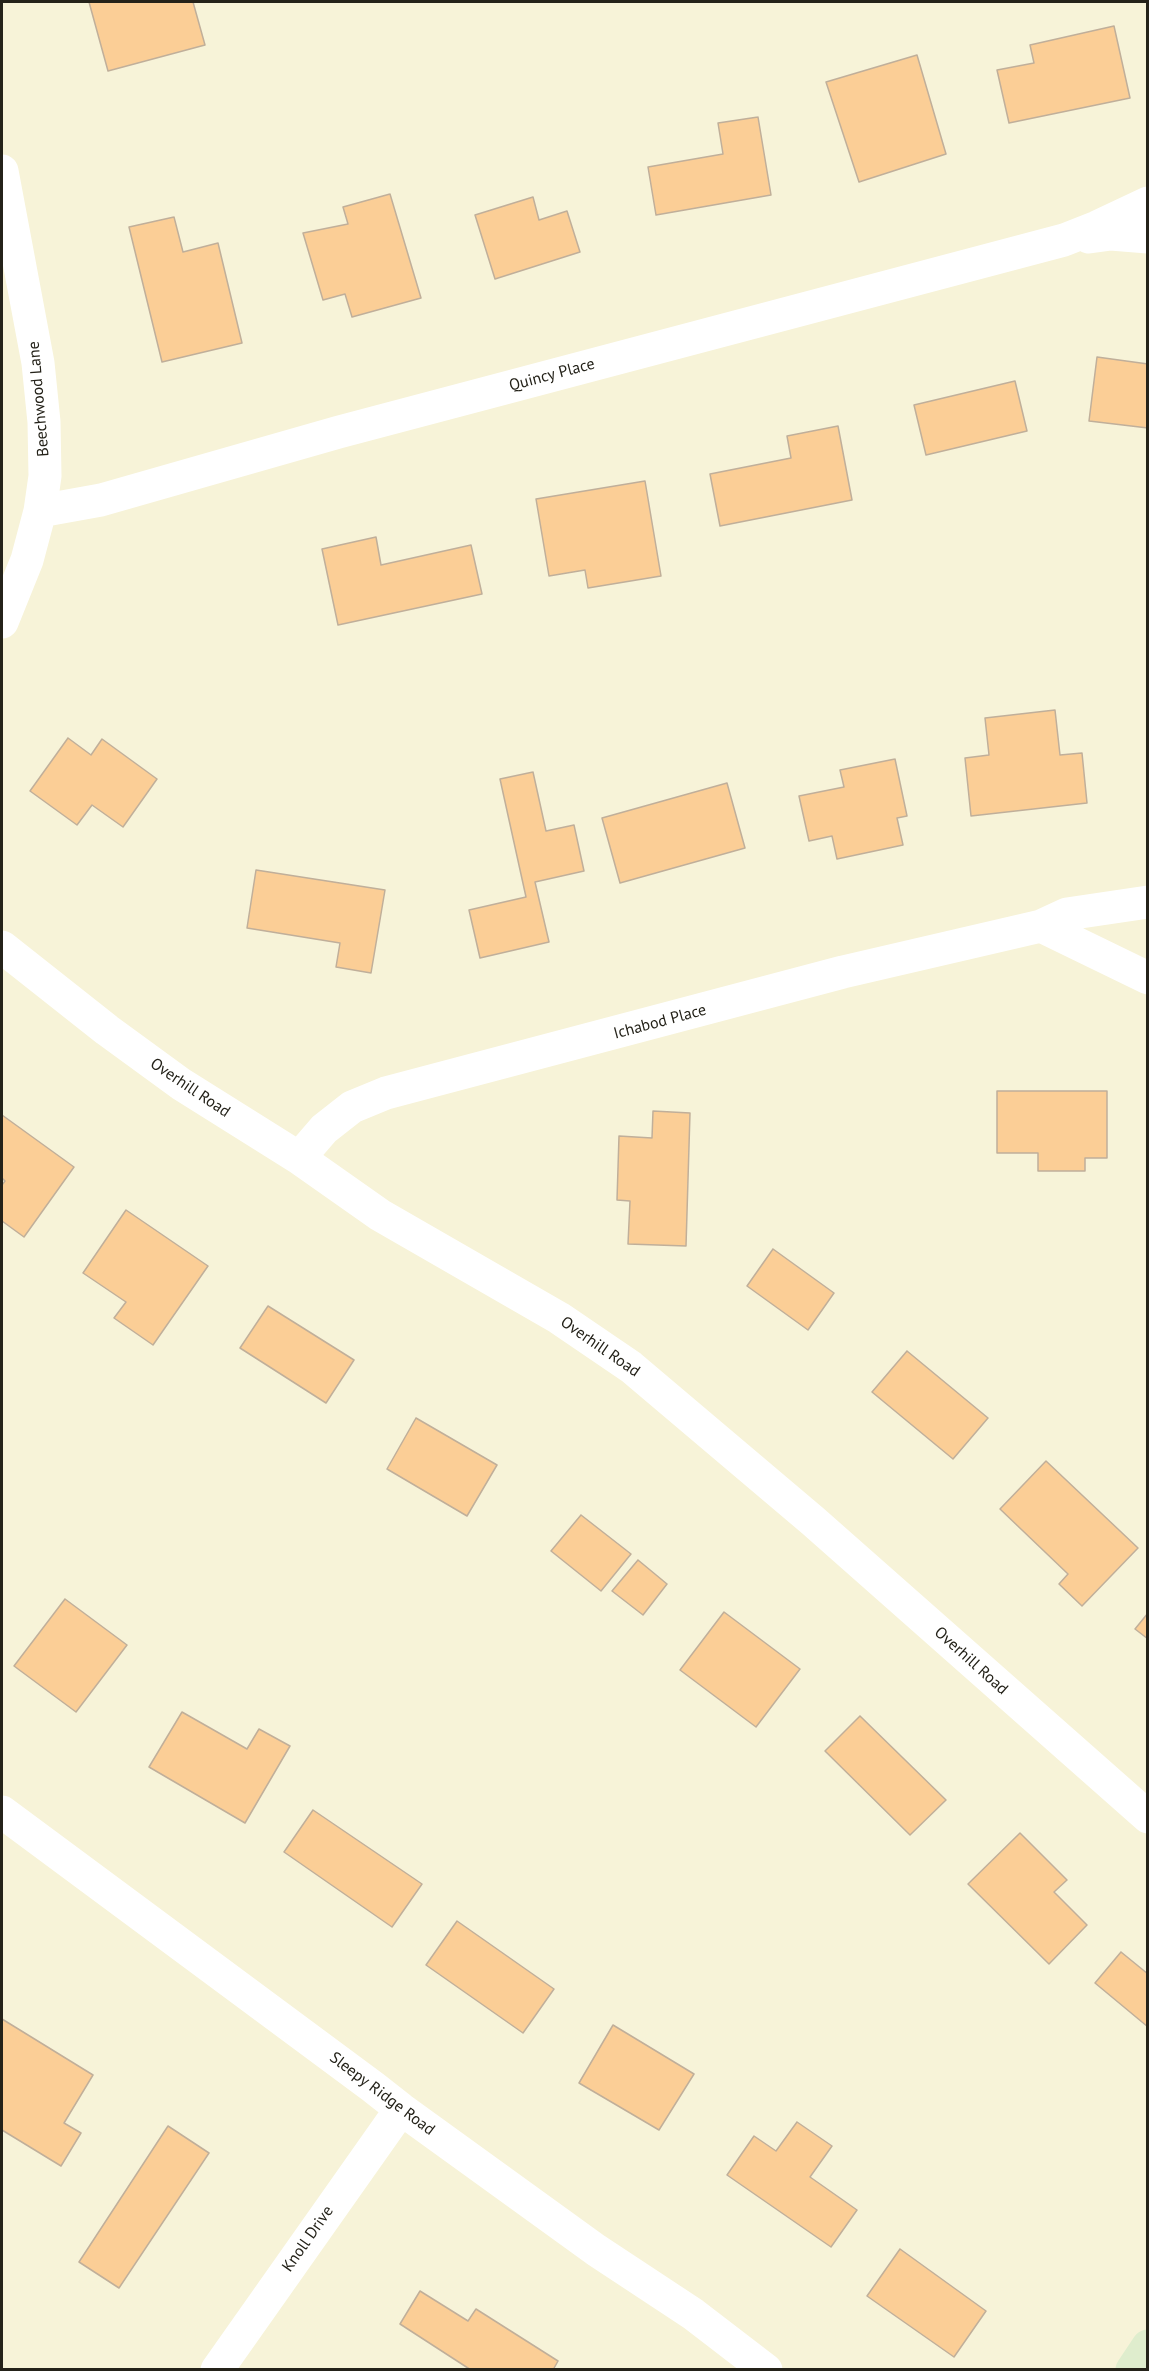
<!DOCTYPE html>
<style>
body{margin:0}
#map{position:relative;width:1149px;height:2371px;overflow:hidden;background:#f7f3d8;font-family:"PT Sans",sans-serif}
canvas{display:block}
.frame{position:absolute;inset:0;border:3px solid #242219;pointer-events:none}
</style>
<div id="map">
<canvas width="1149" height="2371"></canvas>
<div class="frame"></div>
</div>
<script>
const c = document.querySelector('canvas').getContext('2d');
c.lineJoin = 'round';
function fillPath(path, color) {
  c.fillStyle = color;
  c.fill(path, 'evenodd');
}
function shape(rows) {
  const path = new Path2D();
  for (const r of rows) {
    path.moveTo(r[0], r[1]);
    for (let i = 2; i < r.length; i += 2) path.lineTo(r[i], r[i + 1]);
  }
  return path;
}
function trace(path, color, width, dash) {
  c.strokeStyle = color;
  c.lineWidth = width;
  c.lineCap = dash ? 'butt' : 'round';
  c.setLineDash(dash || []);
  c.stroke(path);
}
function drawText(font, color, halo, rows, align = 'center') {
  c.font = font + ' "PT Sans",sans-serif';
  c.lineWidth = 4.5;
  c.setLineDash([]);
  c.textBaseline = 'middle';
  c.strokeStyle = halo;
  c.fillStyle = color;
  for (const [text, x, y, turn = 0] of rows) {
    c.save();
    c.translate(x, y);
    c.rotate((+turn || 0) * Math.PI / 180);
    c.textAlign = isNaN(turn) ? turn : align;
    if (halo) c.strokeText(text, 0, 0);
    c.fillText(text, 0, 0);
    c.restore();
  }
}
const building = shape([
 [89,2,193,2,205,45,108,71,89,2],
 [1114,26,1130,98,1009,123,997,70,1034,63,1030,45,1114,26],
 [917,55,946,154,859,182,826,82,917,55],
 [758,117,771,195,656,215,648,167,723,154,718,123,758,117],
 [390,194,421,298,352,317,345,294,323,300,303,233,348,224,343,207,390,194],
 [533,197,539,220,567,211,580,252,495,279,475,215,533,197],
 [174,217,183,252,218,243,242,343,162,362,129,227,174,217],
 [1097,357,1148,364,1148,428,1089,421,1097,357],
 [1015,381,1027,431,926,455,914,405,1015,381],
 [838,426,852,500,720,526,710,474,791,458,787,436,838,426],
 [645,481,661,576,588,588,585,570,549,576,536,499,645,481],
 [376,537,381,565,471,545,482,594,338,625,322,549,376,537],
 [1055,710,1060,755,1082,753,1087,803,971,816,965,758,989,755,985,718,1055,710],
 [68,738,91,755,102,739,157,779,123,827,92,805,77,825,30,791,68,738],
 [895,759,907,816,897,818,903,845,837,859,832,836,809,841,799,796,844,787,840,770,895,759],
 [533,772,546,831,574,825,584,871,535,882,549,942,480,958,469,910,526,897,500,779,533,772],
 [727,783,745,848,620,883,602,818,727,783],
 [256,870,385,890,371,973,336,967,340,943,247,928,256,870],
 [997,1091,1107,1091,1107,1158,1085,1158,1085,1171,1038,1171,1038,1153,997,1153,997,1091],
 [653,1111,690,1113,686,1246,628,1244,630,1201,617,1200,619,1136,652,1138,653,1111],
 [2,1115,74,1167,24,1237,2,1221,2,1185,5,1181,2,1178,2,1115],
 [126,1210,208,1266,153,1345,114,1318,126,1302,83,1273,126,1210],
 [773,1249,834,1293,808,1330,747,1286,773,1249],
 [268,1306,354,1360,326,1403,240,1348,268,1306],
 [907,1351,988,1418,953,1459,872,1392,907,1351],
 [416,1418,497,1465,467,1516,387,1469,416,1418],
 [1046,1461,1138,1548,1082,1606,1059,1584,1068,1574,1000,1509,1046,1461],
 [581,1515,631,1554,601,1591,551,1551,581,1515],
 [638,1560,667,1584,643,1615,612,1591,638,1560],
 [65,1599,127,1645,76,1712,14,1666,65,1599],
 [724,1612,800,1669,756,1727,680,1670,724,1612],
 [1148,1613,1148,1639,1135,1629,1148,1613],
 [182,1712,247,1749,259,1729,290,1746,245,1823,149,1767,182,1712],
 [860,1716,946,1800,910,1835,825,1751,860,1716],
 [313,1810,422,1884,392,1927,284,1852,313,1810],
 [1020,1833,1067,1880,1054,1892,1087,1925,1049,1964,968,1884,1020,1833],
 [457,1921,554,1989,523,2033,426,1965,457,1921],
 [1121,1952,1148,1974,1148,2027,1095,1983,1121,1952],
 [2,2019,93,2075,64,2123,81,2133,61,2166,2,2130,2,2019],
 [613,2025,694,2074,659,2130,579,2083,613,2025],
 [797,2122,832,2146,810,2177,857,2210,831,2247,727,2175,754,2136,776,2151,797,2122],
 [168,2126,209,2153,119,2288,79,2262,168,2126],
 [900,2249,986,2311,954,2357,867,2296,900,2249],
 [420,2291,468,2321,476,2309,558,2361,553,2370,471,2370,400,2324,420,2291]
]);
fillPath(building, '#fbce96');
trace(building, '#c0af9a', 1.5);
trace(shape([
 [2,171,38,363,44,422,45,476,40,511,27,560,2,622],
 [1089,237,1111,234,1148,237],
 [40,511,101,500,339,432,1064,240,1097,227,1148,203],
 [1148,902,1067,914,1041,926,1148,978],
 [2,947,107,1030,181,1084,299,1158,380,1215,559,1318,631,1367,813,1521,1148,1817],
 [299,1158,324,1129,352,1107,386,1093,843,972,1041,926],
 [2,1812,373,2087,401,2109,596,2250,693,2314,766,2370],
 [217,2370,401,2109]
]), '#fff', 33);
trace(shape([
 [1132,2370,1148,2346]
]), '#dfedcd', 33);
drawText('16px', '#242219', '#fff', [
 ["Quincy Place",552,375,-15],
 ["Beechwood Lane",39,399,-95],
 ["Ichabod Place",660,1022,-15],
 ["Overhill Road",190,1088,34],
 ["Overhill Road",600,1347,35],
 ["Overhill Road",971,1661,42],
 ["Sleepy Ridge Road",382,2094,37],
 ["Knoll Drive",308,2239,-55]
]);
</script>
